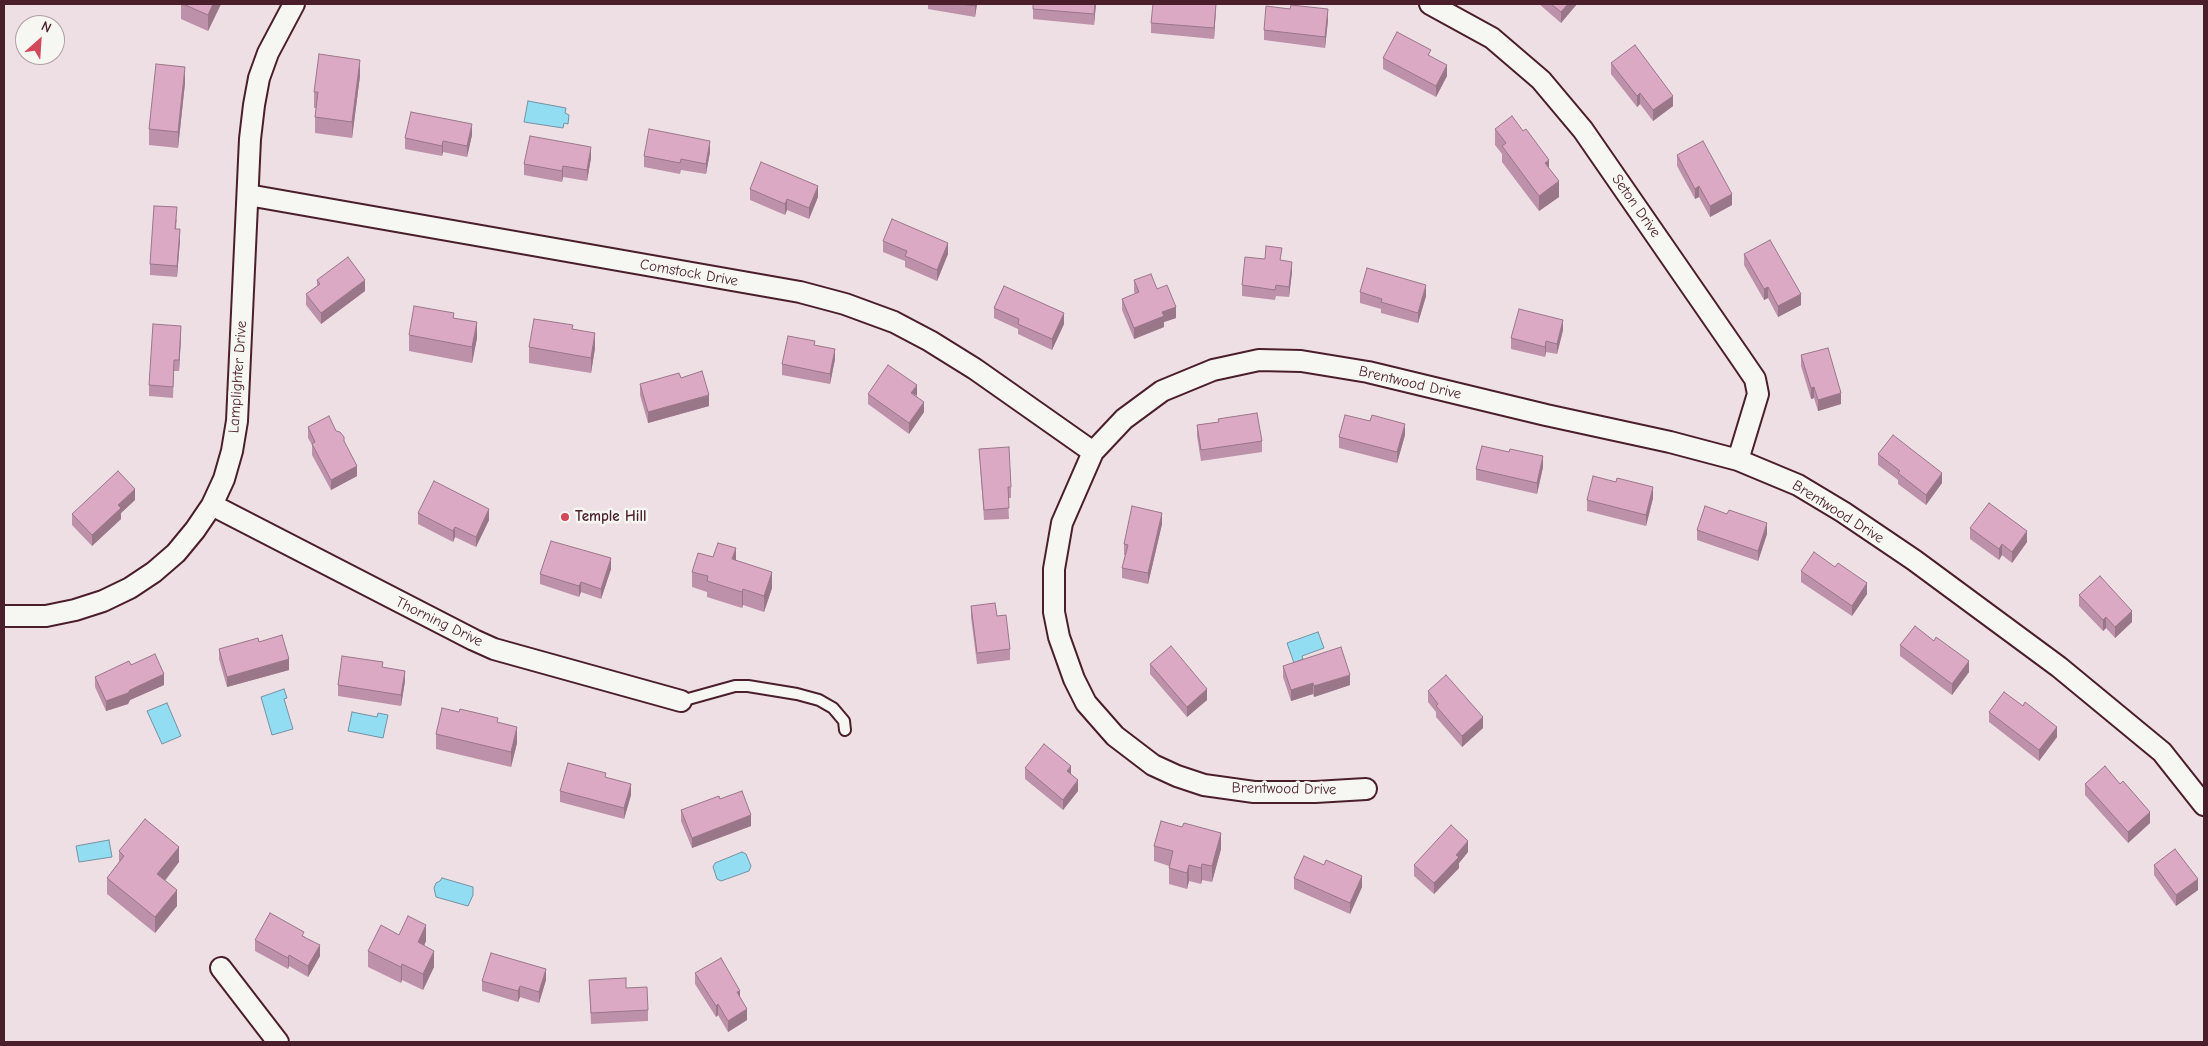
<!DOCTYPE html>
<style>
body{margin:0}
#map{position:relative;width:2208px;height:1046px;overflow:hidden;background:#eedfe4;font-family:"Comic Neue",sans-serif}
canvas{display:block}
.frame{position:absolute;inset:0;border:5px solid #4a1f2b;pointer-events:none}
.north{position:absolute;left:15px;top:15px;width:50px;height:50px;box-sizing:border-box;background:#f6f6f2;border:1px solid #b1a0a2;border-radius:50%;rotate:26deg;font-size:14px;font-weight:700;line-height:20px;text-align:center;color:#4a1f2b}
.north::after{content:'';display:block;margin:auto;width:18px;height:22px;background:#d1495b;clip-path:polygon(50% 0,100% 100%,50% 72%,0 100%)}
</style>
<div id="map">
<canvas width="2208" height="1046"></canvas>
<div class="frame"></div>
<div class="north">N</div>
</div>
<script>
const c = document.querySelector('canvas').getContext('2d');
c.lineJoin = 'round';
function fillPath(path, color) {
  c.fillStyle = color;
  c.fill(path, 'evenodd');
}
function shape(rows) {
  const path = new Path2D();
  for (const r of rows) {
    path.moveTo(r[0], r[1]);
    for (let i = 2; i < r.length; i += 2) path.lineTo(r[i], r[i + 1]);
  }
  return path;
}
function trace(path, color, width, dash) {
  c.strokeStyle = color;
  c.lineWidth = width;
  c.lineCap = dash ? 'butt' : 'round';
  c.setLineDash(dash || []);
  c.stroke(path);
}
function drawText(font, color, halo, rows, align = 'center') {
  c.font = font + ' "Comic Neue",sans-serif';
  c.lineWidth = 5;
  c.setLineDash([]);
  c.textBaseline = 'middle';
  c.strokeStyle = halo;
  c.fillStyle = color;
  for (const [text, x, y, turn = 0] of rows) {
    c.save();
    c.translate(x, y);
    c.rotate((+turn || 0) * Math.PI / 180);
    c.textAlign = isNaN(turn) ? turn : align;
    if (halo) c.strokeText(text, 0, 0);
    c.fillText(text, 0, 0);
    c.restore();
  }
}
const water = shape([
 [528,101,566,108,565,113,569,115,568,124,564,123,563,128,524,122,528,101],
 [1318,632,1324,648,1302,656,1303,659,1294,663,1287,643,1318,632],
 [284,689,287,698,284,699,293,729,272,735,261,697,284,689],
 [167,703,181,736,162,744,147,711,167,703],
 [352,712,377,717,378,713,388,715,383,738,348,731,352,712],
 [109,840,112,857,79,862,76,846,109,840],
 [742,852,746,854,751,866,749,871,721,881,717,879,713,867,715,863,742,852],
 [442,878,473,887,473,895,468,906,436,897,434,888,436,883,440,881,442,878]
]);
fillPath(water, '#92ddf2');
trace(water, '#7591a2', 1);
const service = shape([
 [681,701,735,686,748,686,797,694,819,700,833,708,844,721,845,730]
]);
const minor = shape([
 [1430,4,1492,38,1541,80,1583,130,1740,357,1755,379,1758,394,1738,460],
 [248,195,800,292,845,304,894,322,930,341,975,369,1093,452],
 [212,505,474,640,494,649,681,701],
 [4,616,46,616,75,610,103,601,130,588,154,572,176,553,195,530,212,505,224,479,232,451,237,421,250,139,254,105,259,78,268,53,294,4],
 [1366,789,1315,792,1254,792,1204,785,1177,776,1153,765,1115,736,1086,703,1074,679,1059,637,1054,612,1054,569,1062,523,1093,452,1124,419,1162,391,1213,370,1259,360,1301,361,1368,372,1546,415,1670,442,1738,460,1798,485,1843,512,1914,560,2059,667,2162,752,2204,805],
 [221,968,278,1042]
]);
trace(service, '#4a1f2b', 14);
trace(minor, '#4a1f2b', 24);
trace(service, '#f6f6f2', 10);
trace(minor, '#f6f6f2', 20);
fillPath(shape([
 [181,4,221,4,208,31,181,19],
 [928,4,977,4,975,17,928,9],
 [1096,4,1094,25,1033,19,1033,9],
 [1216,4,1214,39,1151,33,1151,23],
 [1539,4,1577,4,1561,23],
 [1290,9,1328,20,1325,48,1264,40,1264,30],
 [1431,57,1447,76,1436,97,1383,69,1383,58],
 [1611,63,1673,106,1653,121,1640,104,1637,107,1611,74],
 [360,76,352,138,315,133,315,117,316,108,314,108,314,92],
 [185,83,178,148,149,145,149,129],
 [1495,129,1559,197,1539,211,1502,162,1502,154,1495,145],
 [472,135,467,157,443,152,442,156,405,149,405,138],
 [710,152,706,174,681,170,680,174,644,167,644,156],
 [1677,155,1732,205,1710,217,1699,197,1695,199,1677,166],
 [591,158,587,181,563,177,562,182,524,175,524,164],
 [750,189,818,197,809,219,787,210,785,215,750,200],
 [177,218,176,229,180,240,177,277,150,275,150,264],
 [883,241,948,254,937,281,905,267,905,261,883,252],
 [1744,254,1801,305,1778,317,1768,298,1764,300,1744,265],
 [1265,259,1282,260,1292,272,1289,297,1276,296,1275,300,1242,296,1242,285],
 [317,280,365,291,321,324,306,305,306,294,317,286],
 [1134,280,1157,289,1176,318,1164,322,1164,327,1134,339,1122,310,1122,299,1135,294,1134,291],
 [1360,292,1426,296,1418,323,1381,313,1381,309,1360,303],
 [994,308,1064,324,1052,350,1018,334,1018,329,994,318],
 [454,318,477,338,472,363,409,351,409,335],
 [573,329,595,348,591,373,529,363,529,347],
 [1563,330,1557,354,1546,352,1545,357,1511,349,1511,338],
 [181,337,179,371,174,371,173,398,149,396,149,385],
 [1801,355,1841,404,1818,411,1814,398,1811,399,1801,366],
 [835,359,830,384,782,375,782,364],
 [681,378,709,406,648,423,640,395,640,384],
 [868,394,917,396,924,412,909,434,868,404],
 [1218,422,1262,441,1262,452,1201,461,1197,436,1197,425],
 [308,427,336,431,344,442,357,476,331,490,312,455,312,445,308,438],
 [1405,435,1397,463,1339,448,1339,437],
 [979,449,1011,487,1011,498,1008,498,1009,519,984,520],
 [1878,454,1942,483,1926,505,1898,484,1898,480,1878,465],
 [1543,467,1537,494,1476,480,1476,469],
 [1653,498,1646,526,1587,511,1587,500],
 [135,500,121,513,121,519,92,546,72,525,72,514],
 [418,513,489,520,476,547,455,537,453,542,418,524],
 [1162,524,1148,584,1122,578,1122,568,1125,555,1124,555,1124,544],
 [1970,528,2027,542,2012,563,2002,555,1999,560,1970,539],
 [1697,530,1767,534,1758,561,1697,540],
 [713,557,736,560,772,588,764,612,743,605,742,608,707,597,707,592,692,587,692,572],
 [1835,567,1867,594,1852,616,1801,582,1801,571],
 [611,569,601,599,581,592,579,597,540,584,540,574],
 [2079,595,2132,622,2115,638,2106,628,2103,631,2079,606],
 [971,606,997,616,1010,649,1010,660,977,664,971,617],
 [1934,641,1969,672,1952,695,1900,656,1900,645],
 [219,649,289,670,227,687,219,659],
 [1150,664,1207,700,1187,717,1150,674],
 [131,665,164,685,130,700,128,704,106,711,95,687,95,677],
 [1283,666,1350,685,1314,697,1313,694,1291,701,1283,677],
 [383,667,405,681,401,706,338,696,338,685],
 [1428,691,1483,728,1462,747,1436,717,1436,712,1428,702],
 [2023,706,2057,737,2039,761,1989,722,1989,712],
 [498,723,517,743,511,767,436,749,436,734],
 [1025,768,1071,775,1078,791,1063,810,1025,779],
 [606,778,631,795,624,819,560,802,560,791],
 [2085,784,2120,784,2150,823,2128,843,2085,795],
 [720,799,751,826,692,848,681,821,681,810],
 [1154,846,1221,849,1212,882,1202,880,1201,884,1189,881,1187,889,1169,884,1169,866,1154,861],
 [119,851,179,862,165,881,177,906,155,933,107,894,107,878,119,862],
 [1468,852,1459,863,1459,868,1434,894,1414,876,1414,865],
 [2154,865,2198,890,2176,906,2154,875],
 [1294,878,1362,887,1350,914,1294,889],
 [399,935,426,941,424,946,434,967,423,990,402,980,401,983,368,967,368,951],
 [304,936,320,956,308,977,289,966,288,969,255,951,255,940],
 [695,973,740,998,747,1020,728,1032,718,1015,716,1017,695,984],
 [546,980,539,1003,520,997,518,1002,482,991,482,981],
 [589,980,648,1010,648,1021,591,1024]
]), '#bd91a9');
fillPath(shape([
 [213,4,221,4,208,31,208,15],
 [975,4,977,4,975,17],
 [1095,4,1096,4,1094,25,1094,14],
 [1216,4,1216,9,1214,39,1214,28],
 [1568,4,1577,4,1561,23,1561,12],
 [1328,9,1328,20,1325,48,1325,37],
 [360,60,360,76,352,138,352,122],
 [1447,65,1447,76,1436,97,1436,86],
 [185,67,185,83,178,148,178,132],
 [1640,93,1640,104,1637,107,1637,96],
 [1673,96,1673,106,1653,121,1653,110],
 [472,124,472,135,467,157,467,146],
 [443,141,443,152,442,156,442,146],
 [710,141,710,152,706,174,706,164],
 [591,147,591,158,587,181,587,170],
 [1549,160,1549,176,1545,163],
 [563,166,563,177,562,182,562,171],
 [1559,181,1559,197,1539,211,1539,196],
 [818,186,818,197,809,219,809,208],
 [1699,186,1699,197,1695,199,1695,189],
 [1732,194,1732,205,1710,217,1710,206],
 [787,199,787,210,785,215,785,204],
 [180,229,180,240,177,277,177,266],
 [948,243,948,254,937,281,937,270],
 [1292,262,1292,272,1289,297,1289,287],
 [365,280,365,291,321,324,321,313],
 [1426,285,1426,296,1418,323,1418,313],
 [1768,287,1768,298,1764,300,1764,289],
 [1801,294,1801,305,1778,317,1778,306],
 [1176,307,1176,318,1164,322,1164,327,1134,339,1134,328,1162,312],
 [1064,313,1064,324,1052,350,1052,339],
 [1563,320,1563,330,1557,354,1557,344],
 [477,322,477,338,472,363,472,347],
 [181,326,181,337,179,371,179,360],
 [595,333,595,348,591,373,591,358],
 [1546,341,1546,352,1545,357,1545,347],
 [835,349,835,359,830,384,830,374],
 [917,385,917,396,911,393],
 [1814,387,1814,398,1811,399,1811,388],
 [1841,393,1841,404,1818,411,1818,400],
 [709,395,709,406,648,423,648,412],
 [924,402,924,412,909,434,909,423],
 [1405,424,1405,435,1397,463,1397,452],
 [1543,456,1543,467,1537,494,1537,483],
 [357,466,357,476,331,490,331,480],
 [1942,473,1942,483,1926,505,1926,495],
 [1653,487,1653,498,1646,526,1646,515],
 [135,489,135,500,121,513,121,519,92,546,92,535,118,505],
 [489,509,489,520,476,547,476,537],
 [1162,513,1162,524,1148,584,1148,573],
 [1767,523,1767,534,1758,561,1758,551],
 [455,527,455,537,453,542,453,531],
 [2027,531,2027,542,2012,563,2012,552],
 [2002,544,2002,555,1999,560,1999,549],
 [736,548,736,564,732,559],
 [611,558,611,569,601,599,601,589],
 [772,572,772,588,764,612,764,596],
 [581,582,581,592,579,597,579,586],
 [1867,583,1867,594,1852,616,1852,606],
 [743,589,743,605,742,608,742,592],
 [2132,611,2132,622,2115,638,2115,627],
 [2106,617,2106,628,2103,631,2103,620],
 [289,659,289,670,227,687,227,677],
 [1969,661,1969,672,1952,695,1952,684],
 [405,671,405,681,401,706,401,695],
 [164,674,164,685,130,700,128,704,106,711,106,701],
 [1350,675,1350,685,1314,697,1314,686],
 [1313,683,1313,694,1291,701,1291,690],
 [1207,689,1207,700,1187,717,1187,707],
 [1483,717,1483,728,1462,747,1462,736],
 [517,727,517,743,511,767,511,752],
 [2057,727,2057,737,2039,761,2039,750],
 [1071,766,1071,776,1067,771],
 [1078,780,1078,791,1063,810,1063,800],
 [631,784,631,795,624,819,624,808],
 [2150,812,2150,823,2128,843,2128,832],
 [751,815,751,826,692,848,692,838],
 [1221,833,1221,849,1212,882,1212,866],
 [1468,841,1468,852,1459,863,1459,868,1434,894,1434,883,1456,855],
 [179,847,179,862,157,890,157,874],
 [1202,864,1202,880,1201,884,1201,868],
 [1189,865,1189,881,1187,889,1187,873],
 [1362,876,1362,887,1350,914,1350,903],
 [2198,879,2198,890,2176,906,2176,895],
 [177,890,177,906,155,933,155,917],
 [426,925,426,941,418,958,418,942],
 [320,945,320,956,308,977,308,966],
 [434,951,434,967,423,990,423,974],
 [289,955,289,966,288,969,288,958],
 [402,964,402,980,401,983,401,967],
 [546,969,546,980,539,1003,539,992],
 [520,986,520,997,518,1002,518,991],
 [740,991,740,1001,737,992],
 [718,1004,718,1015,716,1017,716,1006],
 [747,1009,747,1020,728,1032,728,1021]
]), '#9a7689');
const building = shape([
 [183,4,213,4,208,15,183,4],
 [961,4,975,4,975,6,961,4],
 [1033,4,1095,4,1094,14,1033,9,1033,4],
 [1153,4,1216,4,1214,28,1151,23,1153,4],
 [1551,4,1568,4,1561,12,1551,4],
 [1291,5,1328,9,1325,37,1264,30,1266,6,1290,9,1291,5],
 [1397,32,1431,50,1428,55,1447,65,1436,86,1383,58,1397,32],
 [1635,45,1673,96,1653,110,1640,93,1637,96,1611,63,1635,45],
 [319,54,360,60,352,122,315,117,318,92,314,92,319,54],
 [156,64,185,67,178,132,149,129,156,64],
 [411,112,472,124,467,146,443,141,442,146,405,138,411,112],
 [1512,116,1523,131,1526,129,1549,160,1545,163,1559,181,1539,196,1502,146,1506,143,1495,129,1512,116],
 [649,129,710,141,706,164,681,159,680,163,644,156,649,129],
 [530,136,591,147,587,170,563,166,562,171,524,164,530,136],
 [1703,141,1732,194,1710,206,1699,186,1695,189,1677,155,1703,141],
 [761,162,818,186,809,208,787,199,785,204,750,189,761,162],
 [154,206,177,207,175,229,180,229,177,266,150,264,154,206],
 [892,219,948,243,937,270,905,256,907,251,883,241,892,219],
 [1770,240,1801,294,1778,306,1768,287,1764,289,1744,254,1770,240],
 [1266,246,1282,248,1280,260,1292,262,1289,287,1276,285,1275,290,1242,285,1245,257,1265,259,1266,246],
 [348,257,365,280,321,313,306,294,320,284,317,280,348,257],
 [1367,268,1426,285,1418,313,1381,302,1382,299,1360,292,1367,268],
 [1151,274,1157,289,1167,285,1176,307,1162,312,1164,316,1134,328,1122,299,1139,292,1134,280,1151,274],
 [1004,286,1064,313,1052,339,1018,324,1019,319,994,308,1004,286],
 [414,306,454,313,453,318,477,322,472,347,409,335,414,306],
 [1519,309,1563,320,1557,344,1546,341,1545,347,1511,338,1519,309],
 [534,319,573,325,572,329,595,333,591,358,529,347,534,319],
 [153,324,181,326,179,360,174,360,173,387,149,385,153,324],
 [788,336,815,341,814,345,835,349,830,374,782,364,788,336],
 [1828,348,1841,393,1818,400,1814,387,1811,388,1801,355,1828,348],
 [888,365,917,385,911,393,924,402,909,423,868,394,888,365],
 [702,371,709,395,648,412,640,384,679,373,681,378,702,371],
 [1257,413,1262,441,1201,450,1197,425,1219,422,1218,419,1257,413],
 [1345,415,1370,421,1372,415,1405,424,1397,452,1339,437,1345,415],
 [329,416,336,431,340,432,344,437,344,441,357,466,331,480,312,444,315,442,308,427,329,416],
 [1893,435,1942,473,1926,495,1898,473,1900,471,1878,454,1893,435],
 [1482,446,1509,452,1510,449,1543,456,1537,483,1476,469,1482,446],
 [1009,447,1011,487,1008,487,1009,508,984,510,979,449,1009,447],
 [118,471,135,489,118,505,121,508,92,535,72,514,118,471],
 [1593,476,1616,482,1617,478,1653,487,1646,515,1587,500,1593,476],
 [434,481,489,509,476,537,455,527,453,531,418,513,434,481],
 [1989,503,2027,531,2012,552,2002,544,1999,549,1970,528,1989,503],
 [1132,506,1162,513,1148,573,1122,568,1128,545,1124,544,1132,506],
 [1705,506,1727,514,1729,510,1767,523,1758,551,1697,530,1705,506],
 [551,541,611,558,601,589,581,582,579,586,540,574,551,541],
 [718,543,736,548,732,559,772,572,764,596,743,589,742,592,707,581,708,576,692,572,698,553,713,557,718,543],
 [1814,552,1835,567,1838,563,1867,583,1852,606,1801,571,1814,552],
 [2100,576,2132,611,2115,627,2106,617,2103,620,2079,595,2100,576],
 [995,603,997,616,1006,615,1010,649,977,653,971,606,995,603],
 [1915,626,1934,641,1936,637,1969,661,1952,684,1900,645,1915,626],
 [282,635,289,659,227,677,219,649,258,638,259,642,282,635],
 [1171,646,1207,689,1187,707,1150,664,1171,646],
 [1341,647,1350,675,1314,686,1313,683,1291,690,1283,666,1341,647],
 [155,654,164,674,130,690,128,693,106,701,95,677,129,661,131,665,155,654],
 [342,656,383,662,382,667,405,671,401,695,338,685,342,656],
 [1446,675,1483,717,1462,736,1436,706,1438,704,1428,691,1446,675],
 [2004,692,2023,706,2025,702,2057,727,2039,750,1989,712,2004,692],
 [442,708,459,712,460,709,498,718,497,722,517,727,511,752,436,734,442,708],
 [1044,744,1071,766,1067,771,1078,780,1063,800,1025,768,1044,744],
 [568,763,606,773,605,777,631,784,624,808,560,791,568,763],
 [2105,766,2120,784,2123,781,2150,812,2128,832,2085,784,2105,766],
 [742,791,751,815,692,838,681,810,719,796,720,799,742,791],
 [145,819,179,847,157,874,177,890,155,917,107,878,124,856,119,851,145,819],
 [1161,821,1182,827,1184,823,1221,833,1212,866,1202,864,1201,868,1189,865,1187,873,1169,868,1173,851,1154,846,1161,821],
 [1451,825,1468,841,1456,855,1459,857,1434,883,1414,865,1451,825],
 [2175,849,2198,879,2176,895,2154,865,2175,849],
 [1304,856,1324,865,1326,860,1362,876,1350,903,1294,878,1304,856],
 [270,913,304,932,302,936,320,945,308,966,289,955,288,958,255,940,270,913],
 [408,916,426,925,418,942,434,951,423,974,402,964,401,967,368,951,381,925,399,935,408,916],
 [491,953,546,969,539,992,520,986,518,991,482,981,491,953],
 [721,958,740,991,737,992,747,1009,728,1021,718,1004,716,1006,695,973,721,958],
 [626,978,626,988,647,987,648,1010,591,1013,589,980,626,978]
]);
fillPath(building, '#dca9c4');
trace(building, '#9a7689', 1);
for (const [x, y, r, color] of [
 [565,517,5,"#d1495b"]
]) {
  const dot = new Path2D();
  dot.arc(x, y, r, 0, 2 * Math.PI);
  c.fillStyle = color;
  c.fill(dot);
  trace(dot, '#f6f6f2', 2);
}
drawText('15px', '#4a1f2b', '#f6f6f2', [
 ["Seton Drive",1636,206,55],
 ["Comstock Drive",689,273,10],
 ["Lamplighter Drive",238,377,-86],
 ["Brentwood Drive",1410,383,13],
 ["Brentwood Drive",1838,512,32],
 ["Thorning Drive",439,622,26],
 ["Brentwood Drive",1284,789,1]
]);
drawText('bold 15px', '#4a1f2b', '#f6f6f2', [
 ["Temple Hill",575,517]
], 'left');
</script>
